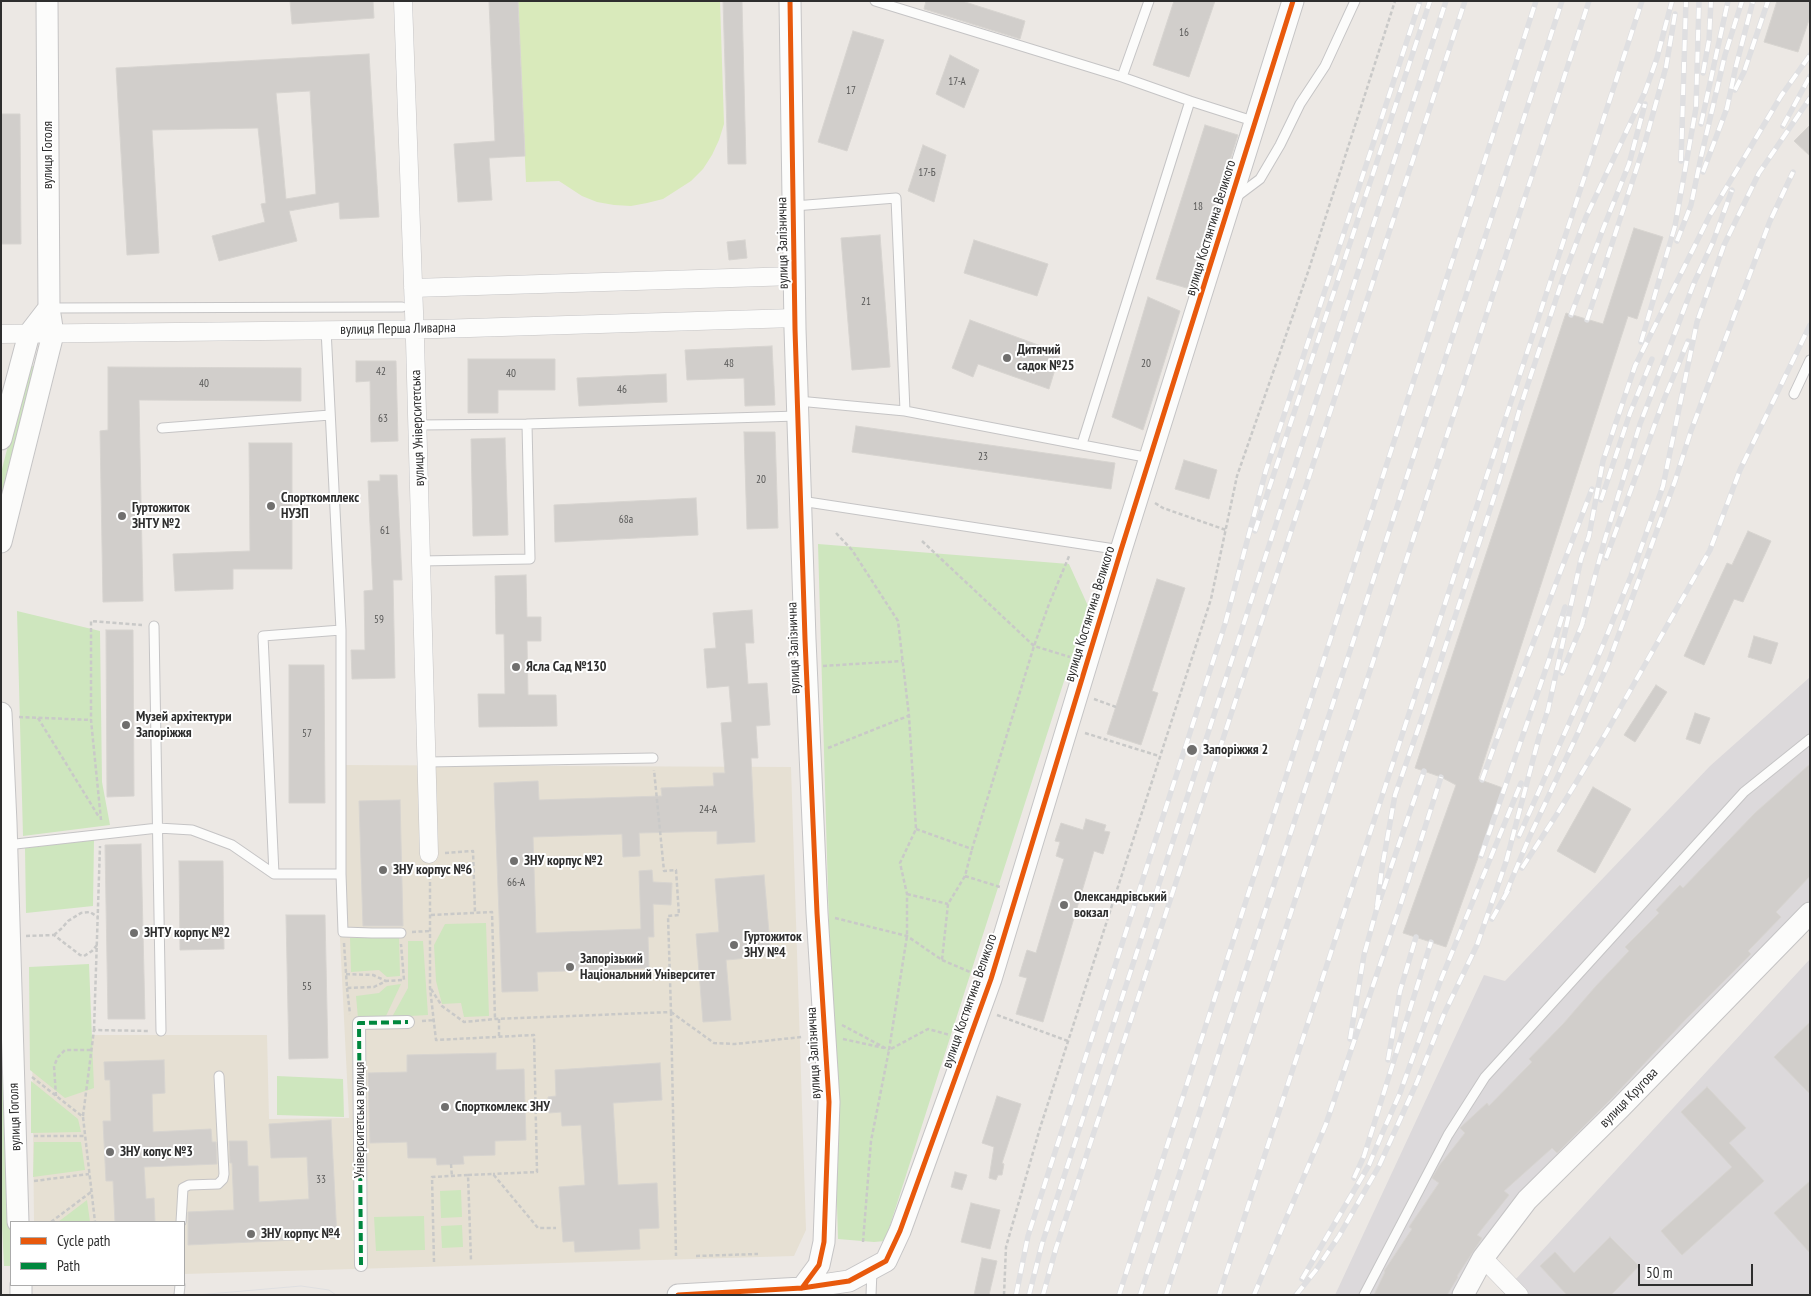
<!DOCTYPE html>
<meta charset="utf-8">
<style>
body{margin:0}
#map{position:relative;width:1811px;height:1296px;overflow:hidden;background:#ece8e4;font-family:"PT Sans Narrow",sans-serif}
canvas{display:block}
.frame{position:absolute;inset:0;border:2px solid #2e2e2e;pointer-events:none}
.legend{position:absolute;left:10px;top:1221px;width:175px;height:65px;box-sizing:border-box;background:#fff;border:1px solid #ababab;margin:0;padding:6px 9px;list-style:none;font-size:15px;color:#2e2e2e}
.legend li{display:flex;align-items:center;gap:10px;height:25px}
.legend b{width:25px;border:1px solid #ababab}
.scale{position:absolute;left:1638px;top:1264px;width:115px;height:22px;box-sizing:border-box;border:2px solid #2e2e2e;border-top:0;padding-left:6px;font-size:15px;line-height:18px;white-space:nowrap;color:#2e2e2e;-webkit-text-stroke:4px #fff;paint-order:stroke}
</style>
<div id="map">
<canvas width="1811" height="1296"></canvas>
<div class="frame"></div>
<ul class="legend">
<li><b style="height:6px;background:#e8590c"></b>Cycle path</li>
<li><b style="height:6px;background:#00873e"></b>Path</li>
</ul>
<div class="scale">50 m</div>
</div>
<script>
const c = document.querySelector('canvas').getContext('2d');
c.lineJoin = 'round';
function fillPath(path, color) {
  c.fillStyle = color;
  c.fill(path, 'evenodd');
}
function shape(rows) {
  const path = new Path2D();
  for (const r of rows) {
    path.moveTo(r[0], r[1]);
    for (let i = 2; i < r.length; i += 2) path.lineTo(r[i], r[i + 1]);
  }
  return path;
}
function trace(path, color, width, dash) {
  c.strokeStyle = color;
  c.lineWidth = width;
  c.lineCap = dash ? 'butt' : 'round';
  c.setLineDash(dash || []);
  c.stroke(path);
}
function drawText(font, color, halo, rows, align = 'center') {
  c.font = font + ' "PT Sans Narrow",sans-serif';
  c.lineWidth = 4;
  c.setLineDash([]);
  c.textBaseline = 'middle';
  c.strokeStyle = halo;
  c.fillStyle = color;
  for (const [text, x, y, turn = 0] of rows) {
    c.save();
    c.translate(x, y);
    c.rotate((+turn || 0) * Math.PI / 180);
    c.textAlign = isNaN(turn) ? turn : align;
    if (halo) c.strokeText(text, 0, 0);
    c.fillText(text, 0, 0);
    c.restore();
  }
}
fillPath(shape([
 [1810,677,1810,900,1534,1197,1473,1295,1335,1295,1484,975,1505,981,1710,766],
 [1810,959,1810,1295,1530,1295,1515,1280]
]), '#dcd9db');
fillPath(shape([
 [338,765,791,767,806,1230,794,1256,184,1274,184,1222,34,1222,32,1035,267,1035,269,1119,349,1118,338,899]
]), '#e6e0d3');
fillPath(shape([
 [31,366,37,367,1,517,1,473,27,371],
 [818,544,1069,564,1088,606,885,1241,874,1242,838,1239],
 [17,611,100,631,102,782,110,825,23,836],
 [94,840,93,906,26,913,25,848],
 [1,923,11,1222,11,1266,4,1266,1,1205],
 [486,923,489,1016,464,1017,461,1003,442,1004,436,981,434,945,445,924],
 [399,936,400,976,387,977,379,970,351,972,350,938],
 [408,941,423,941,428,1015,392,1017,408,988],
 [89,964,94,1088,65,1098,30,1070,29,967],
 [401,984,386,1016,358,1018,356,996,379,993,387,986],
 [277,1076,343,1079,344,1117,277,1115],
 [31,1081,78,1119,81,1132,31,1133],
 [34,1142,81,1142,85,1170,33,1177],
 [461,1190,462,1217,441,1218,440,1191],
 [87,1200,90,1222,58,1222],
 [424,1216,425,1250,376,1251,374,1217],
 [462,1225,463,1247,442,1248,441,1226]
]), '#cee6be');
fillPath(shape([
 [518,1,720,1,724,124,719,140,712,155,703,169,691,181,663,199,647,203,631,206,614,205,597,202,582,196,559,181,526,182]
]), '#d9eabb');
const building = shape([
 [290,1,373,1,374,18,292,24,290,1],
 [489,1,518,1,525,156,489,158,492,200,458,202,454,144,495,141,489,1],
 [723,1,742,1,746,164,728,164,723,1],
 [926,1,962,1,1025,21,1020,39,924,9,926,1],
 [1174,1,1215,1,1189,77,1153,65,1174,1],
 [1777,1,1810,1,1810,17,1798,52,1764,42,1777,1],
 [853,31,884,40,847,151,818,142,853,31],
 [369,54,379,217,340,219,339,202,289,211,297,241,219,261,212,236,265,222,261,204,266,203,258,128,152,130,159,253,127,255,116,68,369,54],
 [310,91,316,194,286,199,276,93,310,91],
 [950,55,979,70,964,108,936,94,950,55],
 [1,114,20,114,21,244,1,244,1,114],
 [1205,125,1238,135,1190,289,1156,279,1205,125],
 [1810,125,1810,156,1794,141,1810,125],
 [923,145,946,155,934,202,908,191,923,145],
 [1634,228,1663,237,1637,319,1628,316,1478,779,1503,788,1446,947,1403,933,1456,785,1441,777,1415,768,1566,313,1603,324,1634,228],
 [880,235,890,367,852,370,841,238,880,235],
 [745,240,747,258,729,260,727,242,745,240],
 [974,240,1048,264,1037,296,964,273,974,240],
 [1148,297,1180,311,1143,430,1112,417,1148,297],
 [970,320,1060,353,1049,389,978,364,973,377,952,368,970,320],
 [772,346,775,405,745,406,744,378,687,380,685,350,772,346],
 [468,359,555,359,555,390,498,390,498,413,468,413,468,359],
 [356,361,396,361,398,441,371,442,370,381,356,382,356,361],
 [108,367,301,368,301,401,139,400,143,601,103,602,100,431,108,430,108,367],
 [666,374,667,402,579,406,577,378,666,374],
 [856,426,1115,463,1111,489,852,452,856,426],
 [744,432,775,432,778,528,747,529,744,432],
 [505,438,508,535,473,536,471,439,505,438],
 [249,443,292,443,292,569,233,569,233,589,175,591,173,554,250,551,249,443],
 [1184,460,1217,470,1209,499,1175,489,1184,460],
 [380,475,397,475,402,580,393,580,395,678,352,679,351,650,365,650,364,591,373,590,368,481,380,481,380,475],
 [696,498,698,535,555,542,554,505,696,498],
 [1748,531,1771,541,1743,602,1734,599,1704,665,1684,656,1727,563,1732,565,1748,531],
 [526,575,527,617,541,617,541,641,527,641,528,695,556,695,557,726,479,727,478,694,505,694,504,634,496,634,495,576,526,575],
 [1157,579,1185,588,1152,691,1158,693,1141,745,1107,734,1157,579],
 [752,610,754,643,745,643,748,684,767,683,770,725,756,726,758,758,751,758,755,842,717,844,717,831,639,833,640,856,623,857,622,834,533,837,536,933,641,929,639,871,652,870,653,882,672,883,671,905,653,904,654,937,648,937,649,968,537,972,538,991,502,992,494,783,538,781,539,800,662,796,661,788,714,786,713,773,725,773,721,723,732,722,729,686,707,688,704,649,716,648,713,613,752,610],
 [106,630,133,630,134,796,107,797,106,630],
 [1754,636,1778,643,1771,664,1748,657,1754,636],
 [289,665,324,665,325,803,289,803,289,665],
 [1656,685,1667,692,1635,742,1624,735,1656,685],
 [1695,713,1710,718,1700,744,1686,739,1695,713],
 [1810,764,1810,876,1776,912,1781,917,1748,951,1751,954,1684,1021,1611,1099,1557,1153,1552,1148,1504,1191,1509,1195,1477,1235,1482,1238,1457,1276,1458,1277,1447,1295,1374,1295,1385,1272,1384,1271,1412,1229,1409,1227,1439,1183,1432,1178,1439,1166,1465,1133,1460,1128,1487,1103,1489,1106,1532,1062,1529,1059,1564,1023,1596,986,1629,951,1625,947,1659,913,1656,910,1680,885,1683,888,1755,813,1810,764],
 [1593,787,1631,809,1595,873,1557,851,1593,787],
 [400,800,403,926,363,926,359,801,400,800],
 [1086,819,1106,825,1104,831,1110,832,1103,854,1094,851,1043,1022,1016,1014,1027,978,1019,976,1027,950,1036,953,1064,859,1056,856,1060,842,1055,841,1061,823,1083,830,1086,819],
 [141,844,145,1019,108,1019,105,845,141,844],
 [179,861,223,861,224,949,180,950,179,861],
 [764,875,771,956,726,960,731,1020,703,1022,696,934,719,932,715,879,764,875],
 [286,915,325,915,328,1058,289,1059,286,915],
 [1810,1022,1810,1094,1774,1057,1810,1022],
 [496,1053,496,1070,524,1069,526,1140,495,1141,495,1155,463,1156,464,1164,437,1165,436,1158,408,1158,407,1142,370,1143,368,1073,407,1072,407,1055,496,1053],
 [164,1060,165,1093,152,1094,153,1132,211,1129,212,1142,216,1142,217,1164,144,1167,146,1199,154,1198,155,1222,115,1222,113,1181,106,1181,103,1121,111,1121,110,1080,105,1080,104,1062,164,1060],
 [660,1063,662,1100,613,1103,618,1185,657,1183,659,1228,639,1229,640,1249,575,1252,574,1241,563,1242,559,1187,585,1185,581,1125,562,1126,561,1112,549,1113,548,1097,556,1096,555,1070,660,1063],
 [1707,1087,1746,1128,1729,1143,1764,1181,1682,1255,1661,1231,1732,1167,1681,1112,1707,1087],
 [997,1096,1021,1104,1002,1163,1004,1164,1002,1175,998,1175,996,1180,989,1178,994,1147,982,1143,997,1096],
 [331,1120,337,1238,188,1245,188,1212,234,1210,232,1163,230,1163,229,1141,247,1141,248,1166,258,1166,259,1202,309,1199,307,1157,271,1158,269,1124,331,1120],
 [955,1172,967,1175,962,1190,951,1187,955,1172],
 [1810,1181,1810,1253,1774,1213,1810,1181],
 [971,1203,1000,1210,990,1249,961,1242,971,1203],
 [1610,1237,1639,1266,1611,1295,1567,1295,1540,1266,1555,1252,1574,1273,1610,1237],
 [982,1258,997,1261,989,1295,974,1295,982,1258]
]);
fillPath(building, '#d1cecb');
trace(building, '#d7d4d0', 1);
const service = shape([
 [875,1,1122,77],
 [1149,1,1122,77,1190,101],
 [1236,197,1260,179,1280,145,1300,104,1325,66,1355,1],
 [794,206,896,198,905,411],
 [50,308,402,307],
 [1794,394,1810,360],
 [798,401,905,411,1150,458],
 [527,424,798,416],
 [418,425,527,424,530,559,421,561],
 [162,428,330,415],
 [1082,444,1190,101,1256,122],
 [801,501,1121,550],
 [154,626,161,1031],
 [427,762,653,758],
 [7,845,158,828,192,830,232,845,274,874,341,874,343,932,372,933,401,933],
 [274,874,263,636,341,630,326,329],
 [341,874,341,630],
 [181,1222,183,1188,189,1185,218,1184,223,1179,224,1174,219,1076],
 [179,1295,180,1285],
 [871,1295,872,1271],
 [1364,1295,1448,1135,1485,1077,1744,792,1810,739]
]);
const pedestrian = shape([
 [361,1265,359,1023,408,1022]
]);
const minor = shape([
 [403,1,415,340,429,854],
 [413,288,795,276],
 [1,334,437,329,795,318],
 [1483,1258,1519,1295]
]);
const tertiary = shape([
 [790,1,795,329,805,639,817,913,829,1102,824,1242,819,1265,802,1288],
 [1,439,29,334,49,308],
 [1,542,53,334,49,308,47,1],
 [1,713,6,823,18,1222],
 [21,1285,21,1295],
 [678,1295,802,1288,849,1281,886,1261,900,1231,991,979,1121,550,1293,1],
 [1463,1295,1483,1258,1527,1200,1620,1108,1810,913]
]);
trace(service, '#c5c4c5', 11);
trace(pedestrian, '#c5c4c5', 14);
trace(minor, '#c5c4c5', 19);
trace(tertiary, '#c5c4c5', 23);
trace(shape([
 [1155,503,1163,508,1226,530],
 [836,533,852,550,898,621,909,716,916,829,900,863,907,894,907,936,889,1050,928,1029,950,1035],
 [922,541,1034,646,1070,657],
 [823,666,902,661],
 [1094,699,1116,707],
 [19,717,91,720],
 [38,718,99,817],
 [1085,733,1159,756],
 [828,748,908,716],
 [101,820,91,720,91,621,142,625],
 [916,829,972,849,1034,646,1049,604,1070,554],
 [445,853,473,851,475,913],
 [430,869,430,988,436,1040,534,1035,537,1172,493,1174],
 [965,876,1000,887],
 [907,894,948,904],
 [431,915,492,912,495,1019],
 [835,918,907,936,942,960,948,904,965,876,972,849],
 [412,932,429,931],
 [54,935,62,928,68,921,81,913,90,912,98,917],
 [26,936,54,935,80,955,84,956,92,951,97,945],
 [344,943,347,988,374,987,386,981,404,980,401,944],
 [942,960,970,972],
 [346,974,373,975,386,981],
 [347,988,350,1014],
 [431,989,442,1006,464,1022,495,1019,671,1012,668,916,679,915,676,870,664,871,654,770],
 [671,1012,676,1256],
 [671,1012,714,1043,735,1044,802,1037],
 [997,1015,1068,1041],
 [499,1019,499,1036],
 [422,1021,434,1020],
 [842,1025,889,1050],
 [94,1030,100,846],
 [843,1039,884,1048],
 [32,1077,83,1117,95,1222],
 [56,1096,54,1066,58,1057,65,1050,92,1050],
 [83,1116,94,1030,149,1031],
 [34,1136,85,1136],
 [451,1164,452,1177],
 [468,1175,493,1174,538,1228,556,1228],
 [34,1181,89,1174],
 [51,1222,91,1192],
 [863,1242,871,1141,889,1050],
 [696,1256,758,1254],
 [434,1262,432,1177,468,1175,471,1260],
 [1004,1295,1006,1247,1040,1128,1211,599,1237,476,1308,272,1395,1]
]), '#c9c9c8', 2.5, [4, 2.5]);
trace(service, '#fcfcfb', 9);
trace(pedestrian, '#fcfcfb', 12);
trace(minor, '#fcfcfb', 18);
trace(tertiary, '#fcfcfb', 21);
trace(shape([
 [197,1295,301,1286,329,1290,336,1295]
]), '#dfdfe1', 1);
const rail = shape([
 [1703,73,1709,40,1711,1],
 [1735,90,1744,72,1768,1],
 [1701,124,1728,1],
 [1783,126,1810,76],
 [1681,161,1686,1],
 [1703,172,1727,108,1736,66,1753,1],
 [1677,241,1691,205,1701,157,1725,55,1742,1],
 [1571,315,1603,229,1629,164,1645,104],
 [1587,320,1644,146,1666,67,1675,14],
 [1641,342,1675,226,1696,108,1699,1],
 [1601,500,1630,413,1652,359],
 [1255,531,1430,1],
 [1606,558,1663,402,1688,341],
 [1581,628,1605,539,1640,424,1694,283,1713,242,1732,190],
 [1562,673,1583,622],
 [1482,780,1506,714,1592,489],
 [1519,836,1594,667,1631,576,1646,534,1663,486,1697,322,1724,245,1759,173,1810,98],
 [1481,856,1549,660,1565,607],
 [1522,868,1557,814,1606,733,1710,550,1740,470,1810,325],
 [1506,893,1529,838,1577,735,1608,664,1675,481,1691,431,1725,340,1770,221,1793,172],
 [1377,906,1382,868,1395,795,1423,715,1497,488,1520,408,1564,275,1586,217,1645,92,1657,58,1672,1],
 [1492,919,1509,889],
 [1350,1039,1364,955,1377,908,1424,771],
 [1388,1060,1400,991,1416,937],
 [1354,1178,1364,1156,1431,942],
 [1302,1279,1369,1165,1381,1136,1400,1093,1440,982,1521,783],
 [1016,1295,1028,1236,1225,624,1266,470,1420,1],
 [1029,1295,1042,1244,1446,1],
 [1043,1295,1056,1248,1465,1],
 [1119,1295,1536,1],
 [1140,1295,1562,1],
 [1166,1295,1589,1],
 [1219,1295,1642,1],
 [1254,1295,1326,1124,1401,903,1441,777],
 [1296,1295,1316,1270,1339,1236,1379,1166,1417,1082,1444,1014,1477,945,1506,862,1539,737,1548,710,1581,559,1589,536,1603,461,1635,366,1710,215,1781,96,1810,55]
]);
trace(rail, '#dfdfe1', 5.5);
trace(rail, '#fff', 4, [11]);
trace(shape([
 [361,1265,359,1023,408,1022]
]), '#00873e', 4, [8, 4]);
trace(shape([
 [790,1,795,329,805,639,817,913,829,1102,824,1242,819,1265,802,1288],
 [678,1295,802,1288,849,1281,886,1261,900,1231,991,979,1121,550,1293,1]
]), '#e8590c', 5);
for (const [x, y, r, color] of [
 [1007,358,5,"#706f6e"],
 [271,506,5,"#706f6e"],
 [122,516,5,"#706f6e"],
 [516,667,5,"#706f6e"],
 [126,725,5,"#706f6e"],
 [1192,750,6,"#706f6e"],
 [514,861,5,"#706f6e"],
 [383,870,5,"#706f6e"],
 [1064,905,5,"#706f6e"],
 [134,933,5,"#706f6e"],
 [734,945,5,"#706f6e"],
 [570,967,5,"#706f6e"],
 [445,1107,5,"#706f6e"],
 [110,1152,5,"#706f6e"],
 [251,1234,5,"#706f6e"]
]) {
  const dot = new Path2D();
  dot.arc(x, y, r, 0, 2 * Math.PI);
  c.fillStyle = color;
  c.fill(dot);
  trace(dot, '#fff', 2);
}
drawText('11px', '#585857', null, [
 ["16",1184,33],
 ["17-А",957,82],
 ["17",851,91],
 ["17-Б",927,173],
 ["18",1198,207],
 ["21",866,302],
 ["48",729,364],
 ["20",1146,364],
 ["42",381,372],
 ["40",511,374],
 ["40",204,384],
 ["46",622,390],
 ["63",383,419],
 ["23",983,457],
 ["20",761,480],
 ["68а",626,520],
 ["61",385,531],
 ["59",379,620],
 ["57",307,734],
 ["24-А",708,810],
 ["66-А",516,883],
 ["55",307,987],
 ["33",321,1180]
]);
drawText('14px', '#2e2e2e', '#fff', [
 ["вулиця Гоголя",48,155,-90],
 ["вулиця Костянтина Великого",1211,228,-73],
 ["вулиця Залізнична",783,243,-91],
 ["вулиця Перша Ливарна",398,329,-1],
 ["вулиця Університетська",418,428,-92],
 ["вулиця Костянтина Великого",1090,614,-73],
 ["вулиця Залізнична",794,648,-92],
 ["вулиця Костянтина Великого",970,1001,-71],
 ["вулиця Залізнична",814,1053,-93],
 ["вулиця Кругова",1629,1098,-46],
 ["вулиця Гоголя",15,1117,-92],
 ["Університетська вулиця",360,1120,-90]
]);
drawText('bold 14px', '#2e2e2e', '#fff', [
 ["Дитячий",1017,350],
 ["садок №25",1017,366],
 ["Спорткомплекс",281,498],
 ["НУЗП",281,514],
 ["Гуртожиток",132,508],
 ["ЗНТУ №2",132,524],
 ["Ясла Сад №130",526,667],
 ["Музей архітектури",136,717],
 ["Запоріжжя",136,733],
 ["Запоріжжя 2",1203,750],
 ["ЗНУ корпус №2",524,861],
 ["ЗНУ корпус №6",393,870],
 ["Олександрівський",1074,897],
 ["вокзал",1074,913],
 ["ЗНТУ корпус №2",144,933],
 ["Гуртожиток",744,937],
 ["ЗНУ №4",744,953],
 ["Запорізький",580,959],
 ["Національний Університет",580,975],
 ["Спорткомлекс ЗНУ",455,1107],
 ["ЗНУ копус №3",120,1152],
 ["ЗНУ корпус №4",261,1234]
], 'left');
</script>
